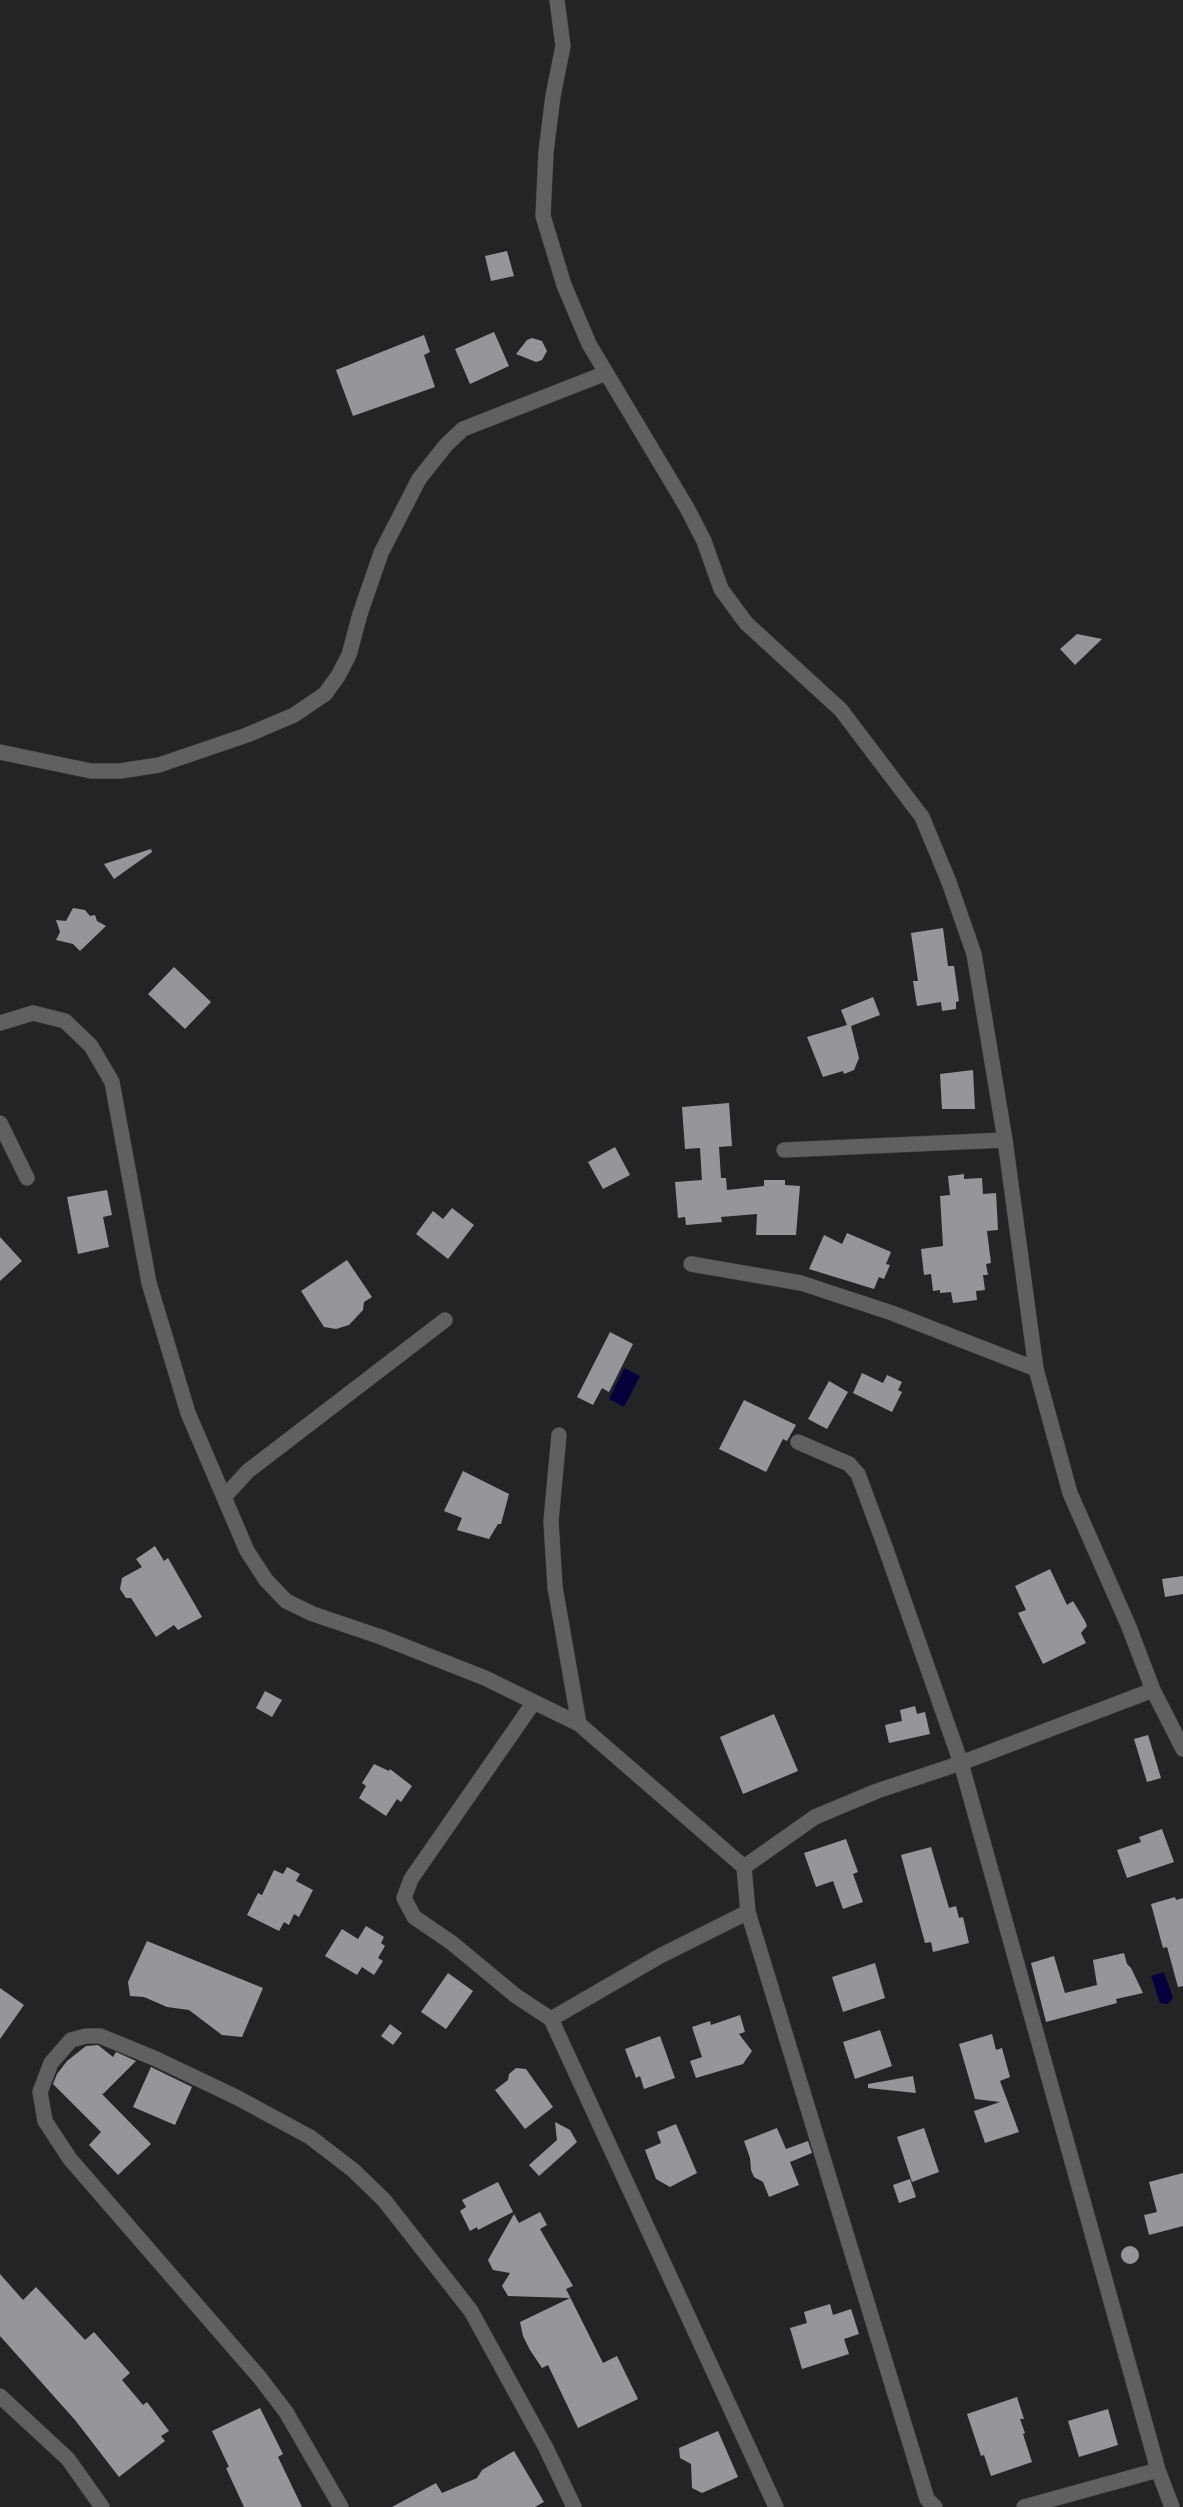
<!DOCTYPE html>
<style>
body{margin:0}
canvas{display:block;background:#232426}
</style>
<canvas width="1183" height="2507"></canvas>
<script>
const c = document.querySelector('canvas').getContext('2d');
c.lineJoin = 'round';
function fillPath(path, color) {
  c.fillStyle = color;
  c.fill(path, 'evenodd');
}
function shape(rows) {
  const path = new Path2D();
  for (const r of rows) {
    if (r.length === 3) {
      path.moveTo(r[0] + r[2], r[1]);
      path.arc(r[0], r[1], r[2], 0, 2 * Math.PI);
      continue;
    }
    path.moveTo(r[0], r[1]);
    for (let i = 2; i < r.length; i += 2) path.lineTo(r[i], r[i + 1]);
  }
  return path;
}
function trace(path, color, width, dash) {
  c.strokeStyle = color;
  c.lineWidth = width;
  c.lineCap = dash ? 'butt' : 'round';
  c.setLineDash(dash || []);
  c.stroke(path);
}
fillPath(shape([
 [624,1368,640,1376,624,1407,609,1399],
 [1164,1972,1173,1998,1168,2004,1160,2003,1151,1976]
]), '#05003c');
fillPath(shape([
 [507,251,514,276,491,281,485,256],
 [494,332,509,366,470,384,455,349],
 [424,335,430,352,424,355,435,387,353,416,336,370],
 [532,338,542,341,547,351,542,360,536,362,516,354,527,340],
 [1077,634,1102,639,1075,665,1060,649],
 [151,849,152,852,114,879,104,864],
 [73,908,85,910,90,916,95,915,97,921,106,926,80,951,73,944,56,940,60,932,56,920,66,921],
 [943,928,948,966,954,966,959,1001,956,1002,956,1009,942,1011,941,1002,917,1006,913,981,918,981,911,933],
 [174,967,211,1002,185,1029,148,994],
 [873,997,880,1015,851,1026,859,1058,854,1070,844,1074,843,1071,823,1077,807,1037,847,1025,841,1010],
 [973,1070,975,1109,942,1109,940,1074],
 [729,1103,732,1146,719,1147,721,1178,726,1178,727,1190,764,1186,764,1180,785,1180,785,1185,800,1186,796,1235,756,1235,757,1214,721,1217,722,1222,686,1225,685,1217,678,1218,675,1182,702,1180,700,1148,685,1149,682,1107],
 [615,1147,630,1175,603,1189,588,1162],
 [964,1174,964,1179,982,1178,983,1194,996,1193,998,1230,987,1231,991,1263,986,1264,988,1275,983,1275,985,1290,976,1291,977,1300,953,1303,951,1292,940,1293,940,1290,933,1291,931,1274,924,1275,921,1249,943,1246,940,1196,950,1195,948,1176],
 [107,1190,112,1215,103,1217,109,1247,78,1254,67,1197],
 [452,1208,474,1225,448,1259,416,1234,433,1211,443,1219],
 [847,1233,891,1252,886,1264,890,1265,884,1279,879,1277,874,1289,809,1269,824,1235,842,1244],
 [0,1237,22,1261,0,1281],
 [347,1260,372,1297,364,1302,363,1310,349,1325,336,1329,324,1327,301,1291],
 [610,1332,633,1344,609,1392,602,1388,593,1405,577,1397],
 [862,1373,883,1383,887,1375,902,1382,898,1390,902,1392,892,1412,853,1393],
 [829,1381,848,1392,827,1429,808,1419],
 [744,1400,796,1425,787,1441,783,1439,766,1472,719,1449],
 [463,1471,509,1494,501,1524,498,1524,489,1539,457,1530,462,1518,444,1511],
 [155,1546,164,1561,168,1558,202,1617,178,1630,174,1625,156,1637,131,1598,126,1598,120,1589,122,1578,142,1567,136,1559],
 [1050,1569,1067,1605,1073,1601,1085,1621,1087,1626,1081,1633,1086,1643,1043,1664,1018,1613,1026,1610,1015,1586],
 [1183,1576,1183,1594,1165,1597,1162,1579],
 [265,1691,282,1700,272,1717,256,1708],
 [915,1706,917,1714,925,1712,930,1734,889,1743,885,1725,902,1721,900,1710],
 [774,1714,798,1771,743,1794,720,1737],
 [1148,1735,1161,1778,1147,1782,1134,1739],
 [374,1764,389,1771,390,1769,412,1786,401,1802,397,1799,386,1816,359,1798,366,1786,362,1783],
 [1162,1829,1174,1862,1127,1878,1117,1850,1141,1842,1139,1837],
 [846,1839,858,1872,853,1874,863,1902,843,1909,833,1881,816,1887,804,1853],
 [931,1847,949,1908,956,1906,959,1918,963,1917,969,1943,933,1952,931,1942,925,1943,901,1855],
 [287,1867,300,1874,296,1881,313,1890,299,1917,294,1914,289,1925,284,1922,279,1931,247,1915,258,1893,262,1895,274,1870,283,1874],
 [1175,1897,1176,1900,1183,1898,1183,1986,1178,1987,1167,1947,1163,1948,1151,1904],
 [366,1926,384,1937,381,1943,385,1946,378,1958,383,1961,374,1975,362,1967,357,1975,325,1956,342,1929,358,1939],
 [147,1941,263,1988,242,2037,222,2035,189,2010,167,2007,144,1997,130,1996,128,1982],
 [1124,1953,1127,1964,1131,1968,1143,1993,1116,1999,1117,2003,1046,2022,1031,1963,1054,1956,1065,1993,1097,1985,1093,1960],
 [875,1963,885,1998,843,2012,832,1977],
 [448,1973,473,1991,446,2029,421,2012],
 [0,1988,24,2005,0,2039],
 [740,2015,745,2032,739,2034,752,2051,743,2064,696,2078,690,2061,702,2057,692,2027,710,2021,711,2025],
 [390,2024,402,2033,393,2045,381,2036],
 [880,2030,892,2066,855,2079,843,2042],
 [992,2034,996,2050,1002,2048,1010,2077,1000,2081,1019,2132,985,2143,974,2111,1000,2102,975,2099,959,2044],
 [660,2036,675,2078,644,2089,640,2076,636,2078,625,2049],
 [98,2045,113,2057,116,2052,136,2061,103,2094,101,2093,151,2144,118,2175,89,2145,101,2132,53,2084,57,2074,67,2061,86,2046],
 [151,2067,192,2087,175,2125,133,2107],
 [516,2068,526,2069,553,2107,525,2129,495,2090,508,2080,509,2074],
 [913,2076,916,2093,868,2088,868,2084],
 [555,2122,570,2130,577,2142,539,2176,529,2165,557,2140],
 [676,2124,697,2173,670,2187,656,2179,645,2150,661,2143,657,2132],
 [777,2128,786,2149,808,2141,812,2153,790,2162,799,2185,769,2197,763,2182,754,2177,751,2170,750,2158,744,2141],
 [924,2128,939,2172,912,2182,897,2137],
 [1183,2173,1183,2226,1149,2235,1144,2215,1157,2212,1149,2182],
 [910,2179,916,2197,899,2203,893,2185],
 [498,2182,513,2212,478,2230,477,2227,470,2231,460,2211,466,2207,462,2200],
 [540,2212,547,2225,540,2229,573,2286,566,2289,603,2363,617,2356,638,2399,578,2428,548,2365,542,2368,530,2350,523,2336,520,2322,570,2298,508,2296,502,2286,510,2273,493,2270,488,2260,514,2214,519,2223],
 [1130,2255,9],
 [0,2274,23,2300,36,2287,85,2340,94,2332,130,2373,122,2380,143,2405,147,2402,169,2431,161,2436,165,2441,119,2477,75,2420,0,2336],
 [830,2304,833,2315,851,2309,859,2334,844,2339,849,2354,802,2369,790,2328,807,2323,804,2312],
 [1017,2397,1024,2419,1020,2419,1025,2433,1023,2434,1032,2462,991,2476,984,2455,981,2456,967,2414],
 [260,2408,283,2454,278,2457,302,2507,244,2507,226,2468,229,2467,212,2431],
 [1108,2409,1118,2445,1079,2457,1068,2421],
 [718,2431,738,2477,702,2493,692,2488,691,2464,680,2458,679,2448],
 [514,2451,544,2502,535,2507,392,2507,436,2483,442,2493,477,2478,482,2470]
]), '#959699');
const minor = shape([
 [557,0,563,46,553,96,546,152,543,216,564,285,589,344,687,508,704,541,721,589,746,623,841,710,922,817,949,882,974,954,1005,1140,1036,1369],
 [0,752,91,771,120,771,159,765,247,735,294,715,325,694,338,676,349,655,360,614,381,553,419,479,446,445,463,429,606,373],
 [0,1023,33,1013,65,1021,91,1046,112,1082,149,1283,188,1413,247,1551,266,1580,286,1601,313,1614,381,1637,485,1678,579,1724],
 [0,1123,27,1178],
 [784,1150,1005,1140],
 [691,1264,801,1283,892,1313,1036,1369,1070,1493,1129,1627,1153,1690,1183,1749],
 [559,1435,551,1521,555,1587,579,1724,744,1867,748,1912,927,2499,935,2507],
 [798,1442,849,1464,858,1474,883,1541,961,1763,1158,2470,1024,2507],
 [225,1496,248,1471,445,1320],
 [534,1702,411,1879,404,1898,414,1917,452,1943,516,1996,551,2019],
 [744,1867,815,1817,877,1791,961,1763,1153,1690],
 [748,1912,660,1956,551,2019,776,2507],
 [0,2396,68,2459,102,2507],
 [1158,2470,1172,2507],
 [341,2507,286,2412,260,2378,70,2159,45,2121,40,2092,51,2063,71,2040,86,2036,100,2036,154,2058,236,2097,310,2137,353,2170,384,2200,471,2311,546,2448,574,2507]
]);
trace(minor, '#3e3e40', 16);
trace(minor, '#5f6062', 15);
</script>
